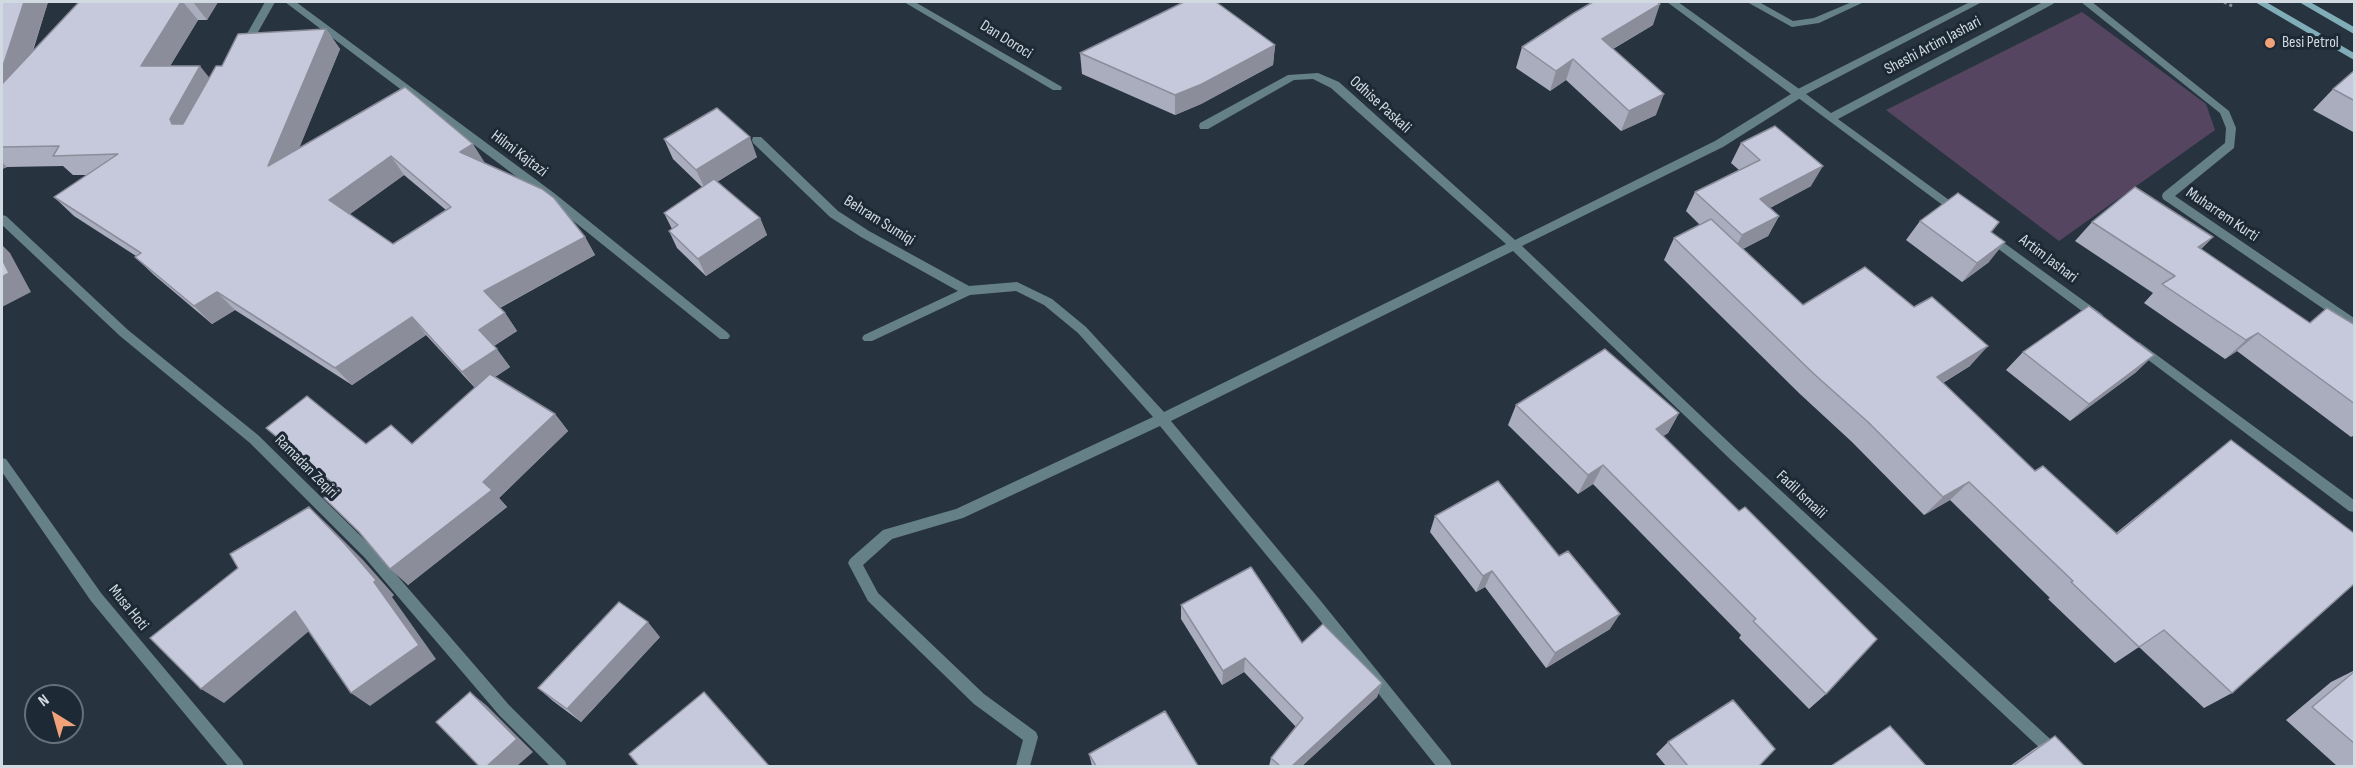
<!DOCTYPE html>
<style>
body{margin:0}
#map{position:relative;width:2356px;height:768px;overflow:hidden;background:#273440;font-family:"Sofia Sans Condensed",sans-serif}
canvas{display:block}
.frame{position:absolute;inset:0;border:3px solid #d2dae1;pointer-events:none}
.north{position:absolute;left:24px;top:684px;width:60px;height:60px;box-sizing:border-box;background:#1d2a35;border:2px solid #65707a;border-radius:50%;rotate:323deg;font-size:16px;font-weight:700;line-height:24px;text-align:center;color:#d2dae1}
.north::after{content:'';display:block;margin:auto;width:21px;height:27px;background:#f0a279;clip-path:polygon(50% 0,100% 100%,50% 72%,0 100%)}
</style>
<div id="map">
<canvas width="2356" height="768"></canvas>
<div class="frame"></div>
<div class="north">N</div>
</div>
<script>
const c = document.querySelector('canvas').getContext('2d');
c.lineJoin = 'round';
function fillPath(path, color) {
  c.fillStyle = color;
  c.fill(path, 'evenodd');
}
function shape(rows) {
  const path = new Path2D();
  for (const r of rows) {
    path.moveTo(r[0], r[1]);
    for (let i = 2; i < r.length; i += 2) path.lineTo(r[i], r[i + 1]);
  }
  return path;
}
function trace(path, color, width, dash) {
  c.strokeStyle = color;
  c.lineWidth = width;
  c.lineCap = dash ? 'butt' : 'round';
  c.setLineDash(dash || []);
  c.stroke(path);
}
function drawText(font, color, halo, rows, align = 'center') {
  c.font = font + ' "Sofia Sans Condensed",sans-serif';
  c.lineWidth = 6;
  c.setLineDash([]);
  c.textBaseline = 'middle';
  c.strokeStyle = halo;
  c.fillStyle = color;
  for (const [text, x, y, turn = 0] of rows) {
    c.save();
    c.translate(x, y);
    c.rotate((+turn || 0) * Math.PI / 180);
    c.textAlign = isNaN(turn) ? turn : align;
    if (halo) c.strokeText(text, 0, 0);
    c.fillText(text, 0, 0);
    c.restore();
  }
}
fillPath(shape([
 [2082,12,2206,104,2215,130,2059,241,1886,110]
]), '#554561');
trace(shape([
 [2224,2,2232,6]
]), '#858f98', 3, [3, 3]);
fillPath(shape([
 [1747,2,1759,2,1793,21,1814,18,1852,2,1864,2,1819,23,1792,27,1747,2]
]), '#658187');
fillPath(shape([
 [265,2,275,2,249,48,241,48,240,46,265,2],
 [285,2,296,2,554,193,728,333,730,336,728,339,720,339,546,199,285,2],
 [904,2,915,2,1062,87,1061,90,1053,90,904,2],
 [1667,2,1678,2,1802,91,1802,97,1723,147,1522,246,1739,452,2074,761,2076,766,2059,766,1731,460,1513,251,1171,421,1320,600,1450,761,1452,766,1436,766,1310,608,1160,426,963,518,892,539,863,565,878,593,984,694,1036,732,1038,737,1030,766,1016,766,1023,740,974,704,868,601,848,563,850,559,883,530,956,509,1153,417,1078,333,1044,305,1016,291,970,295,872,341,864,341,862,338,864,335,958,291,861,237,830,217,753,143,752,140,753,137,761,137,838,211,869,231,969,286,1017,282,1052,299,1086,327,1164,412,1506,244,1331,88,1313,79,1294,80,1208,129,1200,129,1199,126,1200,123,1288,75,1318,73,1339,82,1515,240,1715,141,1791,94,1667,2],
 [2081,2,2092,2,2229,111,2236,128,2234,148,2175,196,2354,318,2354,329,2350,327,2163,199,2162,196,2163,193,2225,143,2226,128,2220,113,2081,2],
 [2,215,6,216,128,330,258,435,375,550,509,705,565,761,567,766,550,766,499,715,365,558,250,443,120,336,2,225,2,215],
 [2,458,6,459,101,593,242,761,244,766,228,766,91,601,2,472,2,458]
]), '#658187');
fillPath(shape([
 [1970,2,1982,2,1806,94,1831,113,2043,2,2055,2,2053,4,1838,119,1960,208,1961,211,1960,214,1956,215,1793,94,1794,91,1970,2],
 [1989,232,2102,314,2104,317,2102,320,2094,320,1985,239,1983,236,1985,233,1989,232],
 [2139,342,2354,500,2354,512,2349,511,2135,350,2133,347,2135,344,2139,342]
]), '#658187');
fillPath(shape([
 [2255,2,2266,2,2354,53,2354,60,2255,2],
 [2299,2,2310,2,2354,27,2354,34,2299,2]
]), '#80adb7');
fillPath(shape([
 [2,2,48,2,33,51,79,2,218,2,207,20,198,20,170,66,209,78,222,66,326,29,340,49,299,148,485,163,585,237,595,255,500,308,505,313,517,331,494,346,510,367,495,377,555,414,568,431,499,498,507,507,408,585,338,489,285,445,266,428,366,444,412,444,475,388,426,335,352,385,235,310,212,324,154,275,135,257,136,256,74,216,54,197,88,175,73,175,63,166,7,167,2,169],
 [404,175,446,210,393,244,350,214],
 [1653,25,1613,49,1656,115,1621,131,1566,80,1550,91,1516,68,1522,47],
 [1275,45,1273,65,1201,104,1175,115,1082,74,1080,53],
 [2355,70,2355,133,2313,110,2333,89],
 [664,139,757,157,717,182,760,218,767,235,706,276,677,248,669,231,672,229,664,213,702,187,673,159],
 [1741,143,1811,186,1770,208,1779,216,1768,236,1743,249,1803,305,1970,366,1943,383,2035,471,2116,533,2231,440,2232,693,2204,708,2139,647,2115,663,2048,599,2050,598,1950,500,1924,515,1852,442,1800,394,1664,260,1674,238,1700,225,1686,211,1695,192,1739,170,1731,163],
 [1920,221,1989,262,1962,282,1906,240],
 [2092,222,2213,237,2201,249,2309,323,2327,308,2355,325,2355,435,2351,437,2237,351,2225,359,2144,303,2153,293,2075,241],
 [2023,352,2154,355,2135,373,2070,421,2006,370],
 [1516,405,1679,413,1668,433,1663,436,1826,694,1809,709,1739,638,1741,635,1593,484,1578,494,1508,425],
 [1435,516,1610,629,1546,668,1485,587,1476,592,1430,532],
 [1181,605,1302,643,1382,683,1377,697,1302,766,1269,766,1271,758,1296,727,1244,672,1222,685,1181,619],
 [660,637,581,722,553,701,538,688],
 [2355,670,2355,766,2337,766,2286,720,2331,682],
 [2055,736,2084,766,2010,766,2034,749],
 [1668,742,1759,766,1666,766,1656,754],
 [1089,754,1198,766,1092,766]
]), '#aaadbd');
fillPath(shape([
 [24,2,48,2,13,112,2,100,2,69],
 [181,2,183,2,198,20,158,86,141,66],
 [193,2,218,2,207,20],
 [1660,4,1653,25,1595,59,1602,39],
 [326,29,340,49,284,185,268,166],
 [1275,45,1273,65,1201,104,1175,115,1175,95],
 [1573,59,1566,80,1550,91,1556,71],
 [200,66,216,86,189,144,172,124,170,119],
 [1664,94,1656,115,1621,131,1629,111],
 [750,137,757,157,705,189,696,170],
 [473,144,485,163,460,152],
 [391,156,404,175,344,218,329,200],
 [2,162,7,167,2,169],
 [1823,166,1811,186,1749,219,1760,199],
 [1779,216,1768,236,1732,254,1742,235],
 [760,218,767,235,706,276,698,259],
 [585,237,595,255,497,309,484,291],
 [2213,237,2194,256,2198,247],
 [2005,242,1989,262,1962,282,1977,263],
 [2,245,10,253,31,292,2,307],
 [217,292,235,310,212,324,194,306],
 [505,313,517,331,492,347,479,330],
 [412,317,426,335,352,385,335,368],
 [2258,333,2237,351,2225,359,2246,340],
 [1988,346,1970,366,1919,397,1937,377],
 [497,349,510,367,476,389,462,372],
 [2154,355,2135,373,2070,421,2089,404],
 [1679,413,1668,433,1645,449,1656,429],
 [555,414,568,431,499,498,507,507,408,585,390,569],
 [1603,465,1593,484,1578,494,1588,475],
 [1969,482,1950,500,1924,515,1943,497],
 [309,507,327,524,363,560,394,595,392,597,436,659,370,706,351,693],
 [1492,571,1485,587,1476,592,1483,576],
 [295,611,315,626,224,703,201,689],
 [1620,614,1610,629,1546,668,1555,653],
 [648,622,660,637,581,722,567,709],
 [1245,658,1244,672,1222,685,1223,671],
 [1382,683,1377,697,1302,766,1292,766],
 [470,692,486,705,533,752,517,766,487,766]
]), '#8b8d9a');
const building = shape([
 [2,2,24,2,2,69,2,2],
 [79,2,181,2,141,66,200,66,170,119,172,124,183,124,216,66,222,66,238,34,326,29,268,166,405,87,473,144,460,152,542,189,554,198,585,237,484,291,505,313,479,330,497,349,462,372,412,317,335,368,217,292,194,306,135,257,141,253,54,197,118,154,53,156,59,146,2,147,2,84,79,2],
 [391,156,451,207,393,244,329,200,391,156],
 [1184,2,1216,2,1275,45,1202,84,1175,95,1080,53,1184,2],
 [1593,2,1657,2,1660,4,1602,39,1664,94,1629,111,1573,59,1556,71,1522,47,1574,13,1593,2],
 [2355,70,2355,101,2333,89,2355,70],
 [717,108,750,137,696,170,664,139,717,108],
 [1775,126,1823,166,1760,199,1779,216,1742,235,1695,192,1760,160,1741,143,1775,126],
 [714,179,760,218,698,259,669,231,678,225,664,213,714,179],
 [2135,187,2213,237,2198,247,2310,323,2327,308,2355,325,2355,404,2258,333,2246,340,2162,284,2175,276,2092,222,2135,187],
 [1958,193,1999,222,1991,232,2005,242,1977,263,1920,221,1958,193],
 [1711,219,1803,305,1865,267,1914,307,1932,297,1988,346,1937,377,2035,471,2043,466,2117,534,2231,440,2355,534,2355,583,2232,693,2164,630,2139,647,2071,582,2073,581,1969,482,1943,497,1868,422,1814,374,1674,238,1711,219],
 [2,259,9,273,2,277,2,259],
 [2089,306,2154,355,2089,404,2023,352,2089,306],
 [1605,349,1679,413,1656,429,1739,511,1745,507,1877,639,1826,694,1753,621,1756,619,1603,465,1588,475,1516,405,1605,349],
 [490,374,555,414,483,482,492,490,390,569,359,532,324,498,340,489,266,428,307,396,366,444,391,425,412,444,490,374],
 [1498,481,1559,556,1568,551,1620,614,1555,653,1492,571,1483,576,1435,516,1498,481],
 [309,507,345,544,376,580,374,582,419,645,351,693,295,611,201,689,150,638,238,568,230,554,309,507],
 [1251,567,1302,643,1323,624,1382,683,1292,766,1280,766,1271,758,1303,718,1245,658,1223,671,1181,605,1251,567],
 [619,602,648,622,567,709,538,688,619,602],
 [2355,671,2355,744,2312,707,2355,671],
 [470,692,517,739,487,766,479,766,436,722,470,692],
 [704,692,769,766,639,766,629,754,704,692],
 [1733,700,1775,749,1759,766,1688,766,1668,742,1733,700],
 [1165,711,1198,766,1096,766,1089,754,1165,711],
 [1890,726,1926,766,1831,766,1890,726],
 [2055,736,2084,766,2013,766,2055,736]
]);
fillPath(building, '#c6c9dc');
trace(building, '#8b8d9a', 1.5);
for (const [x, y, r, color] of [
 [2270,43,6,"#f0a279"]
]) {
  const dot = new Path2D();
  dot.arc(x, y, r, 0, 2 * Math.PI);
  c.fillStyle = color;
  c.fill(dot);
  trace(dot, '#1d2a35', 2);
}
drawText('16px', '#d2dae1', '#1d2a35', [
 ["Dan Doroci",1006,40,32],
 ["Sheshi Artim Jashari",1933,46,-28],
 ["Odhise Paskali",1380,105,42],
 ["Hilmi Kajtazi",519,154,37],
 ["Muharrem Kurti",2222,215,34],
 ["Behram Sumiqi",879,221,32],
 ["Artim Jashari",2048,259,37],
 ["Ramadan Zeqiri",306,467,45],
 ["Fadil Ismaili",1801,495,43],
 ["Musa Hoti",128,608,51]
]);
drawText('16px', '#d2dae1', '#1d2a35', [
 ["Besi Petrol",2282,43]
], 'left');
</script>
